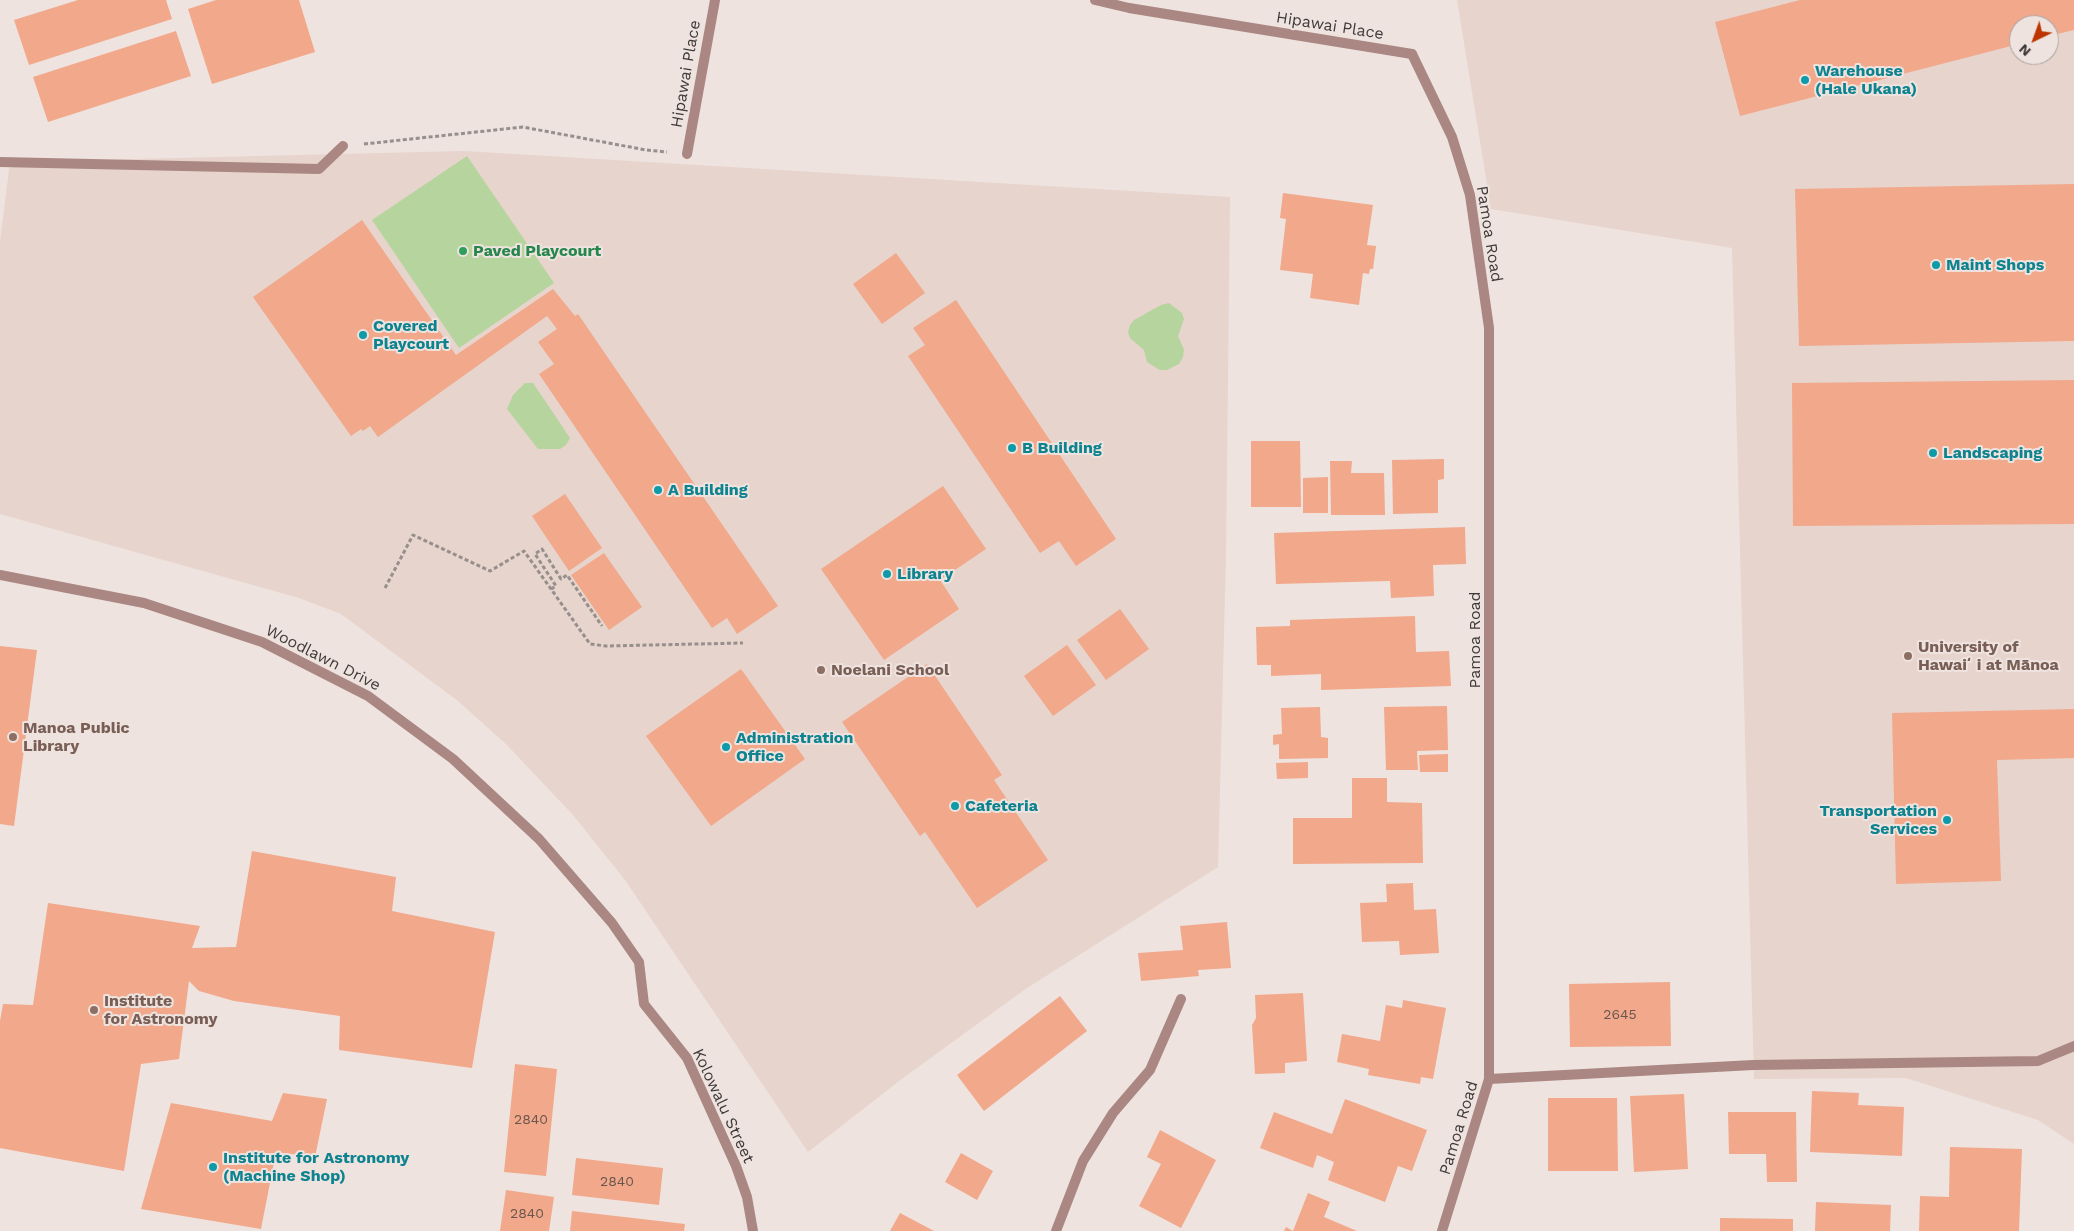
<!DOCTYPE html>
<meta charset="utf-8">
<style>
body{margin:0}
#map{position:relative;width:2074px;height:1231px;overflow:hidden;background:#eee3df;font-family:"Work Sans",sans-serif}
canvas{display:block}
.north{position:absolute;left:2009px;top:15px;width:50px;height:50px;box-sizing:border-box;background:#eee3df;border:1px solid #a89f9d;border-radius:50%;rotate:222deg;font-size:14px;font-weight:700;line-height:20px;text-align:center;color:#3e3a39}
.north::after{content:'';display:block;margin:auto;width:18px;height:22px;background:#bd3400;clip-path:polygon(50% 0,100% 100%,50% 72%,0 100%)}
</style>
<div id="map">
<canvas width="2074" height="1231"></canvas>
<div class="north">N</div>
</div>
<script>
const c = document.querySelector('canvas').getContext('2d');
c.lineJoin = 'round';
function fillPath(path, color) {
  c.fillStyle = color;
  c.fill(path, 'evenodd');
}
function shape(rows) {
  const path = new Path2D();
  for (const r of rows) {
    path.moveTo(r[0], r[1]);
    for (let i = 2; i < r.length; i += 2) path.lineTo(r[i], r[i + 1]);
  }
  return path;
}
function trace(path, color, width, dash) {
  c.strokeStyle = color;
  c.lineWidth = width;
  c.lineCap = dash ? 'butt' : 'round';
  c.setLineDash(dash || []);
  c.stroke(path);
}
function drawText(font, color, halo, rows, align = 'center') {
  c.font = font + ' "Work Sans",sans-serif';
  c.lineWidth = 4;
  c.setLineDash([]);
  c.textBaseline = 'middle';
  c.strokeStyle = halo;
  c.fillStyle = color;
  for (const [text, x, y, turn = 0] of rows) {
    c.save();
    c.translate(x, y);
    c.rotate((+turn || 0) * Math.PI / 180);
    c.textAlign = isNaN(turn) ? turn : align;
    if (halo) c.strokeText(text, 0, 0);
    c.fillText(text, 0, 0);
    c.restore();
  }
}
fillPath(shape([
 [1457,0,2074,0,2074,1144,2038,1120,1906,1078,1754,1079,1732,248,1491,209],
 [2019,25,2049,25,2049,55,2019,55],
 [464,151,1230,197,1226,556,1218,867,1024,990,903,1078,808,1152,625,880,573,815,507,745,458,701,341,614,299,598,0,514,0,242,10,162]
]), '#e7d4cd');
fillPath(shape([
 [467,156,554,283,459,348,372,220],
 [1169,303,1182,313,1184,319,1178,336,1184,350,1183,357,1179,364,1167,370,1160,370,1147,362,1144,350,1130,338,1128,332,1130,325,1134,320,1161,305],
 [525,383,533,383,570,438,566,445,560,449,538,449,507,409,513,395]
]), '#b6d49d');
fillPath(shape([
 [78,0,166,0,172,19,29,65,14,20],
 [216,0,299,0,315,52,212,84,188,9],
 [1800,0,2074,0,2074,30,2049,36,2049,25,2019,25,2019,44,1740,116,1715,22],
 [176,31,191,76,48,122,33,77],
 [2074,184,2074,341,1799,346,1795,189],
 [1283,193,1373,205,1367,245,1376,246,1373,269,1370,269,1369,274,1363,273,1359,305,1310,298,1313,274,1280,270,1286,219,1280,218],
 [362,220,456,355,553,289,575,316,578,314,778,606,737,634,727,618,712,628,539,374,554,364,538,342,557,329,547,316,378,437,370,426,363,431,361,429,351,436,253,297],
 [896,253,925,293,882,324,853,284],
 [956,300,1116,539,1076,566,1059,541,1040,553,908,356,925,345,913,328],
 [2074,380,2074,524,1793,526,1792,383],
 [1251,441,1300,441,1301,507,1251,507],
 [1444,459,1444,479,1438,480,1438,513,1393,514,1392,460],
 [1330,461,1352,461,1351,473,1384,473,1385,515,1331,515],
 [1328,477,1328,513,1303,513,1303,478],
 [943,486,986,549,940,580,959,609,884,660,821,569],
 [565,494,602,548,569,571,532,516],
 [1465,527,1466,564,1433,565,1434,596,1391,598,1390,581,1276,584,1274,533],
 [604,553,642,607,609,630,571,575],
 [1120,609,1149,649,1106,680,1077,640],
 [1415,616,1416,652,1449,651,1451,686,1321,690,1321,674,1271,676,1271,665,1257,665,1256,627,1290,626,1290,620],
 [1067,645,1096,685,1053,716,1024,676],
 [0,646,37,650,14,826,0,824],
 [927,664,1002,775,994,780,1048,860,977,908,925,832,920,836,842,722],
 [741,669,805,759,711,826,646,736],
 [1447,706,1448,750,1417,751,1418,770,1386,770,1384,707],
 [1320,707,1321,737,1328,738,1328,758,1279,759,1279,744,1273,745,1273,735,1282,734,1281,708],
 [2074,709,2074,758,1997,760,2001,881,1896,884,1892,713],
 [1448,754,1448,772,1420,772,1419,755],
 [1308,762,1308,778,1277,779,1276,763],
 [1352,778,1387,778,1387,802,1422,803,1423,863,1293,864,1293,818,1352,818],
 [252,851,396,877,392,911,495,932,472,1068,339,1050,340,1016,234,1001,199,991,189,981,179,1059,141,1064,124,1171,0,1148,0,1021,3,1004,33,1005,48,903,200,926,192,948,236,947],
 [1413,883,1414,910,1436,909,1439,953,1400,955,1399,941,1362,942,1360,903,1387,902,1386,884],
 [1227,922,1231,968,1198,970,1199,976,1141,981,1138,953,1183,950,1180,926],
 [1670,982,1671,1046,1570,1047,1569,984],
 [1303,993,1307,1061,1285,1063,1285,1073,1255,1074,1252,1025,1256,1018,1255,995],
 [1060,996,1087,1031,984,1111,957,1075],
 [1403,1000,1446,1008,1433,1079,1421,1077,1420,1084,1368,1075,1369,1069,1337,1062,1342,1034,1380,1041,1386,1005,1402,1008],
 [515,1064,557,1069,546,1176,504,1172],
 [1812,1091,1859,1093,1858,1105,1904,1107,1902,1156,1810,1152],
 [283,1093,327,1099,315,1157,276,1152,261,1229,141,1209,171,1103,272,1121],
 [1684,1094,1688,1169,1634,1172,1630,1096],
 [1548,1098,1617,1098,1618,1171,1548,1171],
 [1345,1099,1427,1130,1412,1171,1398,1166,1385,1202,1328,1180,1334,1162,1317,1155,1313,1168,1260,1148,1274,1112,1332,1134],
 [1728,1112,1796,1112,1797,1182,1767,1182,1766,1154,1729,1154],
 [1160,1130,1216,1160,1181,1228,1139,1206,1161,1164,1147,1157],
 [1950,1147,2022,1149,2019,1231,1919,1231,1920,1196,1949,1197],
 [961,1153,993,1171,977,1200,945,1182],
 [576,1158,663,1168,659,1205,572,1195],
 [506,1190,554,1197,549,1231,500,1231],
 [1308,1193,1330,1202,1324,1217,1357,1231,1284,1231,1286,1227,1293,1231],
 [1816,1202,1891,1205,1890,1231,1815,1231],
 [572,1211,685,1224,684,1231,570,1231],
 [900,1213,934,1231,890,1231],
 [1720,1218,1793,1219,1793,1231,1720,1231]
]), '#f1a88b');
trace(shape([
 [364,144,523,127,646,150,667,152],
 [385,588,413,535,490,571,524,551,590,644,606,646,743,643],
 [551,589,556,586,535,554,542,549,561,579,567,575,602,626]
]), '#968f8c', 3, [4, 2.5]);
trace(shape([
 [1095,0,1129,8,1412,54],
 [687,154,715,0],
 [0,162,319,169,343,146],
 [1489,1079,1753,1065,2038,1061,2074,1046],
 [1056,1231,1083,1161,1113,1113,1150,1070,1181,999]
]), '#aa8782', 10);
trace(shape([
 [1412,54,1452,137,1470,195,1489,328,1489,1079,1442,1231]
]), '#aa8782', 10);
trace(shape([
 [0,575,144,603,262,642,368,696,453,759,539,839,612,923,639,962,644,1004,687,1058,736,1166,747,1197,753,1231]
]), '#aa8782', 10);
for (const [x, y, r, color] of [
 [1805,80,5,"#0f9aa8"],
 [463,251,5,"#2e9e5b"],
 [1936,265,5,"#0f9aa8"],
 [363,335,5,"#0f9aa8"],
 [1012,448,5,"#0f9aa8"],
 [1933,453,5,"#0f9aa8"],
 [658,490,5,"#0f9aa8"],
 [887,574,5,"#0f9aa8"],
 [1908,656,5,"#8d6e63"],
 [821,670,5,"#8d6e63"],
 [13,737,5,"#8d6e63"],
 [726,747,5,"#0f9aa8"],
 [955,806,5,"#0f9aa8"],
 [1947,820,5,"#0f9aa8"],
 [94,1010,5,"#8d6e63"],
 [213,1167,5,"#0f9aa8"]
]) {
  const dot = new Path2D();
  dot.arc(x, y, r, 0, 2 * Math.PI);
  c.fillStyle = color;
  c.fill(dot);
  trace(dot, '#eee3df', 2);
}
drawText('14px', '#6b564e', null, [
 ["2645",1620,1015],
 ["2840",531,1120],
 ["2840",617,1182],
 ["2840",527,1214]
]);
drawText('16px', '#3e3a39', '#eee3df', [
 ["Hipawai Place",1330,26,9],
 ["Hipawai Place",686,74,-80],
 ["Pamoa Road",1489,234,81],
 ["Pamoa Road",1475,640,-90],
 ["Woodlawn Drive",323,658,27],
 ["Kolowalu Street",723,1106,65],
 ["Pamoa Road",1459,1128,-73]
]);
drawText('bold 16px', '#0d838f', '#eee3df', [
 ["Warehouse",1815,71],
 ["(Hale Ukana)",1815,89],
 ["Maint Shops",1946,265],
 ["Covered",373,326],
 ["Playcourt",373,344],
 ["B Building",1022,448],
 ["Landscaping",1943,453],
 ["A Building",668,490],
 ["Library",897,574],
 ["Administration",736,738],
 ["Office",736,756],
 ["Cafeteria",965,806],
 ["Transportation",1937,811,"right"],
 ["Services",1937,829,"right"],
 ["Institute for Astronomy",223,1158],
 ["(Machine Shop)",223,1176]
], 'left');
drawText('bold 16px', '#27864d', '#eee3df', [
 ["Paved Playcourt",473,251]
], 'left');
drawText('bold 16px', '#785e54', '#eee3df', [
 ["University of",1918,647],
 ["Hawaiʻi at Mānoa",1918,665],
 ["Noelani School",831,670],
 ["Manoa Public",23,728],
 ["Library",23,746],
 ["Institute",104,1001],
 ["for Astronomy",104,1019]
], 'left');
</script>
